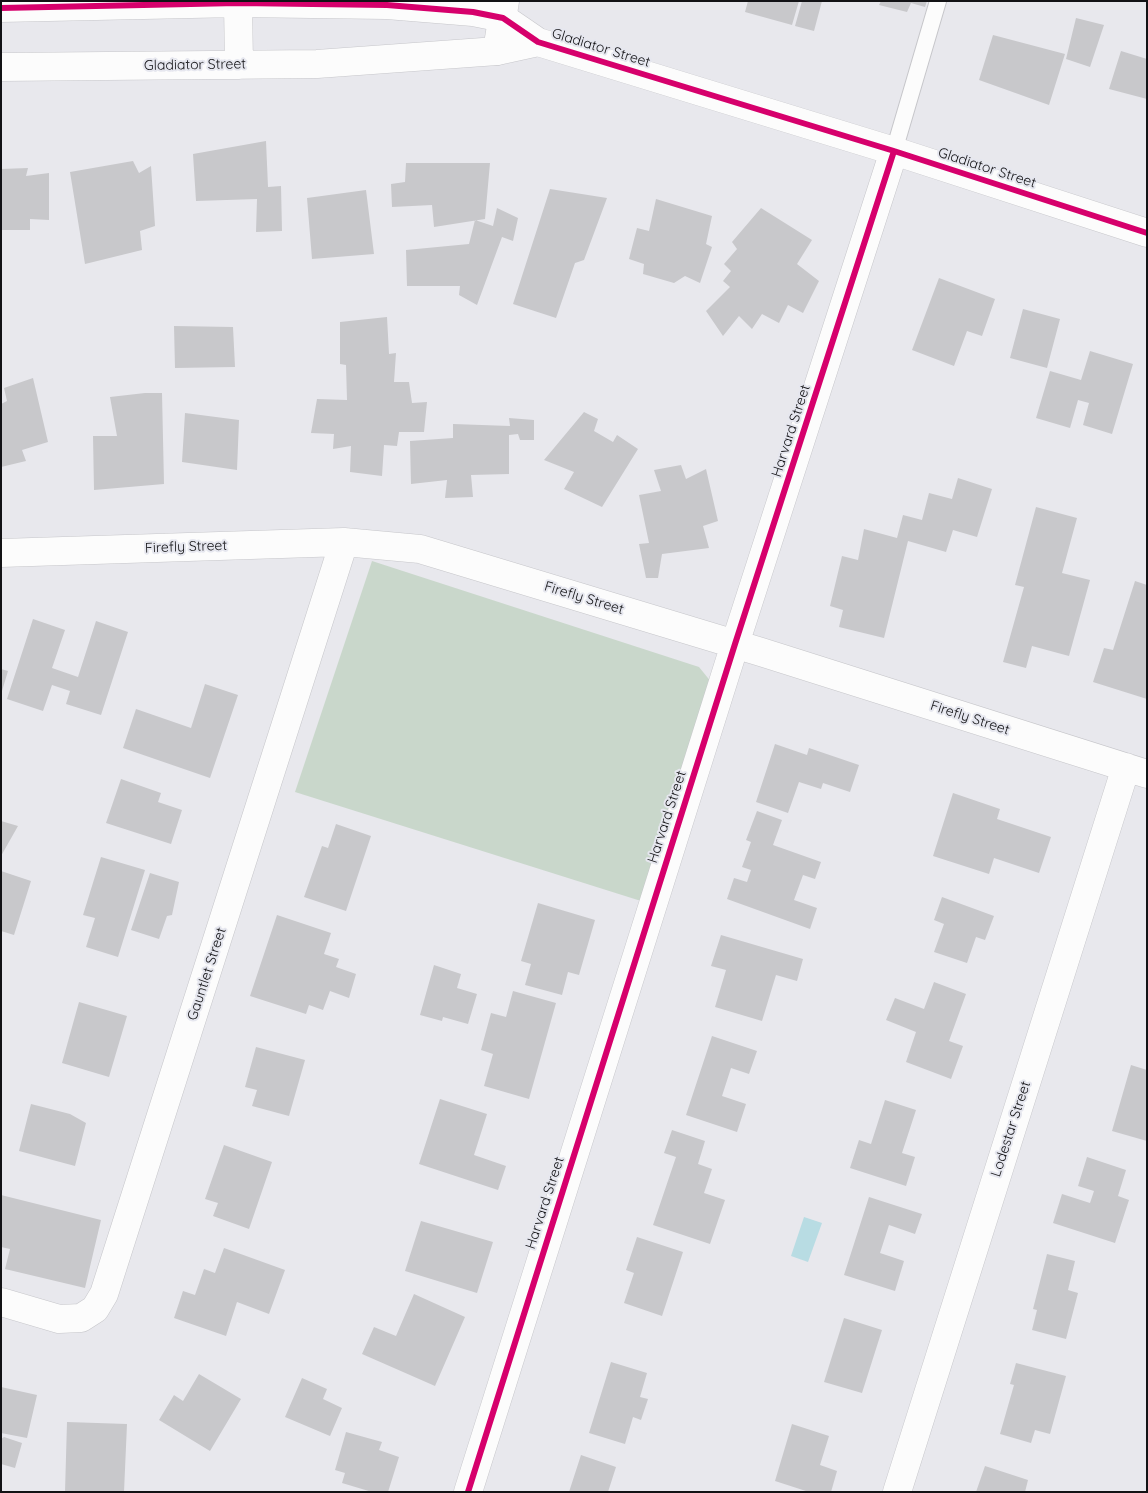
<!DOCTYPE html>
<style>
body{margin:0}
#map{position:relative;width:1148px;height:1493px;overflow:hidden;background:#e8e8ed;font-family:Quicksand,sans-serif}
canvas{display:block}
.frame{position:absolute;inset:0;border:2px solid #121215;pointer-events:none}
</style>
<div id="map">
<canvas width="1148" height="1493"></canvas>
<div class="frame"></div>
</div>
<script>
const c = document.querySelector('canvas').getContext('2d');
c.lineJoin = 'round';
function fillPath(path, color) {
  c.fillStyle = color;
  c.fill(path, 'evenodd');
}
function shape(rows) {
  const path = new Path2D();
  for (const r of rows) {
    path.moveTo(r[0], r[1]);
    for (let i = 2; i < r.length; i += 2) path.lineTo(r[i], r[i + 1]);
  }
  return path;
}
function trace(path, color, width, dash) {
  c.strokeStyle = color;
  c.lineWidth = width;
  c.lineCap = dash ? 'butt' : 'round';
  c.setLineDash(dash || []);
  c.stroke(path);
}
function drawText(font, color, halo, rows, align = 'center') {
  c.font = font + ' Quicksand,sans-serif';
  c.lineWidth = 4;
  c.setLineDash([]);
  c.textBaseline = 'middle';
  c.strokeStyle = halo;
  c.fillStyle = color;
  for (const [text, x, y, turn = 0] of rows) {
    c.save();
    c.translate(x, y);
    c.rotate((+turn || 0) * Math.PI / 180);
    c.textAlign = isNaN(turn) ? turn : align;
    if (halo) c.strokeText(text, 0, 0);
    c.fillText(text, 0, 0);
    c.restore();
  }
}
fillPath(shape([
 [372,561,699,667,712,683,641,901,295,792]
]), '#c9d7cb');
fillPath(shape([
 [804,1217,822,1223,808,1262,791,1256]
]), '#b8dce3');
fillPath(shape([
 [748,1,799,1,792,25,745,12],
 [802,1,822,1,814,31,795,26],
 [881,1,927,1,925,7,911,3,907,12,879,5],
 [1076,18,1104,25,1090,67,1066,59],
 [993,35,1065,54,1049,105,979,80],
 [1121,51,1147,59,1147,99,1109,89],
 [266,141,268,187,281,186,282,231,256,232,257,199,196,201,193,154],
 [133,161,139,173,151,166,155,226,140,231,142,250,85,264,70,172],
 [406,163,490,163,485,219,434,227,432,205,392,207,391,184,405,182],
 [28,168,26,176,49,173,49,220,30,219,30,230,1,230,1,169],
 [550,189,607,198,584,260,575,263,556,318,513,304],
 [366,190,374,254,312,259,307,198],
 [656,199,712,216,706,244,712,247,700,283,685,276,674,283,643,274,644,264,629,259,637,228,649,231],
 [497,208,518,218,513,241,502,237,477,305,459,295,460,286,407,286,406,250,469,244,475,220,493,226],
 [761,208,812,240,797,264,819,281,803,313,788,305,779,323,762,314,752,329,739,316,723,336,706,311,730,287,723,281,731,271,724,264,737,249,732,242],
 [939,278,995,299,982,336,967,331,954,366,912,350],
 [1023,309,1060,319,1047,368,1010,358],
 [387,317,389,354,396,353,394,382,409,382,412,403,427,402,424,432,399,432,397,446,384,445,382,476,350,472,351,446,333,449,334,434,311,433,317,399,347,400,346,365,340,364,340,322],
 [174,326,233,327,235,367,175,368],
 [1090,351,1133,364,1112,434,1083,425,1089,403,1078,400,1070,428,1036,418,1050,371,1081,380],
 [33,378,48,442,22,450,26,461,1,467,1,404,7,401,4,388],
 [145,393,162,393,164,484,94,490,93,436,117,436,110,397],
 [584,412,598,419,594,431,613,442,617,435,638,449,602,507,564,489,574,472,544,460],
 [185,413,239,420,237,470,182,462],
 [509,418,534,420,534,440,520,440,518,434,509,435,509,474,471,475,473,497,445,498,447,480,411,484,410,441,453,438,453,424,510,426],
 [681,465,686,479,706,469,718,521,703,526,709,548,662,554,658,578,646,578,639,544,649,543,639,495,661,491,654,470],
 [958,478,992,489,977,537,953,530,946,552,908,541,884,638,839,627,843,610,830,606,842,556,858,560,864,529,897,538,903,515,922,520,929,493,952,499],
 [1036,507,1077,518,1062,573,1090,580,1069,656,1032,646,1026,668,1003,662,1024,587,1015,585],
 [1135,581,1147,585,1147,699,1093,682,1104,648,1113,650],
 [33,619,65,630,52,668,78,677,96,621,128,632,101,715,66,704,70,691,52,685,43,711,7,699],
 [1,669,8,671,2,691,1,691],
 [205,684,238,695,210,778,123,748,136,709,191,728],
 [775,744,807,755,809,748,859,765,850,792,823,783,821,789,799,782,788,813,756,802],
 [121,779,161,793,158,802,182,810,171,844,106,823],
 [953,793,1000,809,997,819,1051,837,1039,873,994,858,989,874,933,856],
 [757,811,782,820,773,845,821,862,815,879,803,875,794,900,817,908,810,929,727,899,734,878,747,882,751,870,742,867,751,842,746,840],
 [1,821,18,826,1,856],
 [336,824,371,836,346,911,304,897,322,846,328,848],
 [101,857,145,870,118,957,86,947,95,918,83,915],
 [1,871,31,881,14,935,1,931],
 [150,873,179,882,172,915,167,916,159,939,131,930],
 [942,897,994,916,985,940,976,937,967,963,934,952,944,924,934,920],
 [538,903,595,920,579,975,568,972,562,995,525,985,531,964,521,961],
 [277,915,331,933,324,954,339,959,336,967,356,974,349,998,330,991,323,1010,309,1005,306,1014,250,996],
 [721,935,803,959,797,981,776,975,762,1021,715,1007,726,970,711,966],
 [434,965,461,974,457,988,477,994,468,1024,443,1017,442,1021,420,1015],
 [934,982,966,994,949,1041,963,1046,951,1079,906,1062,916,1032,886,1020,895,998,924,1009],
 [513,991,556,1003,529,1099,484,1086,493,1054,481,1050,491,1013,506,1017],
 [79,1002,127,1016,109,1077,62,1063],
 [712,1036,757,1051,749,1074,731,1068,722,1096,746,1104,737,1132,686,1115],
 [256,1047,305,1060,289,1116,252,1106,257,1090,245,1087],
 [1131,1065,1147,1070,1147,1141,1112,1131],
 [440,1099,487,1114,474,1155,506,1166,498,1190,419,1164],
 [885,1100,916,1110,902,1153,915,1157,906,1186,850,1168,859,1140,871,1144],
 [31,1104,70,1114,86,1123,75,1166,19,1151],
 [672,1130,705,1141,698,1164,712,1169,704,1193,725,1200,710,1244,653,1225,676,1157,664,1153],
 [224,1145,272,1162,249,1229,213,1216,218,1203,205,1199],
 [1087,1157,1126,1170,1118,1196,1129,1200,1115,1243,1053,1223,1062,1194,1090,1203,1094,1191,1078,1186],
 [1,1195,101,1220,85,1288,5,1269,10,1249,1,1247],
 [869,1197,922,1214,915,1234,889,1225,880,1253,904,1261,895,1291,844,1275],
 [421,1221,493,1242,477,1293,405,1271],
 [637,1237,683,1252,662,1316,624,1303,634,1273,626,1270],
 [224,1248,285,1270,269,1314,237,1302,226,1336,174,1318,183,1291,195,1295,204,1269,215,1273],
 [1047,1254,1075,1261,1068,1290,1078,1293,1066,1339,1032,1330,1037,1310,1033,1309],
 [414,1294,465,1317,435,1386,362,1354,374,1327,396,1336],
 [844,1318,882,1330,862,1393,824,1382],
 [611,1362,647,1373,640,1397,648,1399,641,1420,633,1417,625,1444,589,1433],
 [1016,1363,1066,1376,1050,1434,1035,1430,1031,1443,1000,1434,1014,1385,1010,1384],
 [199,1374,241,1399,210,1451,159,1420,174,1395,183,1401],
 [302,1378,327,1389,323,1399,342,1408,330,1436,285,1417],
 [1,1387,37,1395,27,1438,1,1433],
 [67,1422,127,1424,124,1492,65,1492],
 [792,1424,829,1436,820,1465,837,1471,831,1492,809,1492,775,1481],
 [346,1432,382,1442,379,1450,399,1457,388,1492,372,1492,342,1483,345,1473,335,1470],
 [4,1437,22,1443,15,1468,1,1464,1,1439],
 [581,1455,616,1467,608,1492,569,1492],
 [985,1466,1028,1480,1025,1492,976,1492]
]), '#c8c8cb');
const service = shape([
 [894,151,938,1]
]);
const minor = shape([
 [497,51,505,1],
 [1,553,344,542,420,549,761,652,1147,774],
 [1,1302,59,1319,81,1318,95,1309,104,1294,344,542],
 [468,1492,735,644,894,151],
 [897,1492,1126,767]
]);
const tertiary = shape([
 [238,3,239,65],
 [1,8,238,3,387,5,473,12,503,18,538,42,894,151,1147,233],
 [1,67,317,64,497,51,538,42]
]);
trace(service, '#c6c6ca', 18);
trace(minor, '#c6c6ca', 29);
trace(tertiary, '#c6c6ca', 29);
trace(service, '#fcfcfc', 16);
trace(minor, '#fcfcfc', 28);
trace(tertiary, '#fcfcfc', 28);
trace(shape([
 [1,8,238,3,387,5,473,12,503,18,538,42,894,151,1147,233],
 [468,1492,735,644,894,151]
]), '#d6006c', 6);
drawText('14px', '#121215', '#e6e7ef', [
 ["Gladiator Street",601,48,17],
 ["Gladiator Street",195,65,-1],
 ["Gladiator Street",987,168,18],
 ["Harvard Street",791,431,-72],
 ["Firefly Street",186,547,-2],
 ["Firefly Street",584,598,17],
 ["Firefly Street",970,718,18],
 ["Harvard Street",667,817,-72],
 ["Gauntlet Street",207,974,-72],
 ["Lodestar Street",1011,1129,-72],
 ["Harvard Street",545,1203,-72]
]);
</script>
